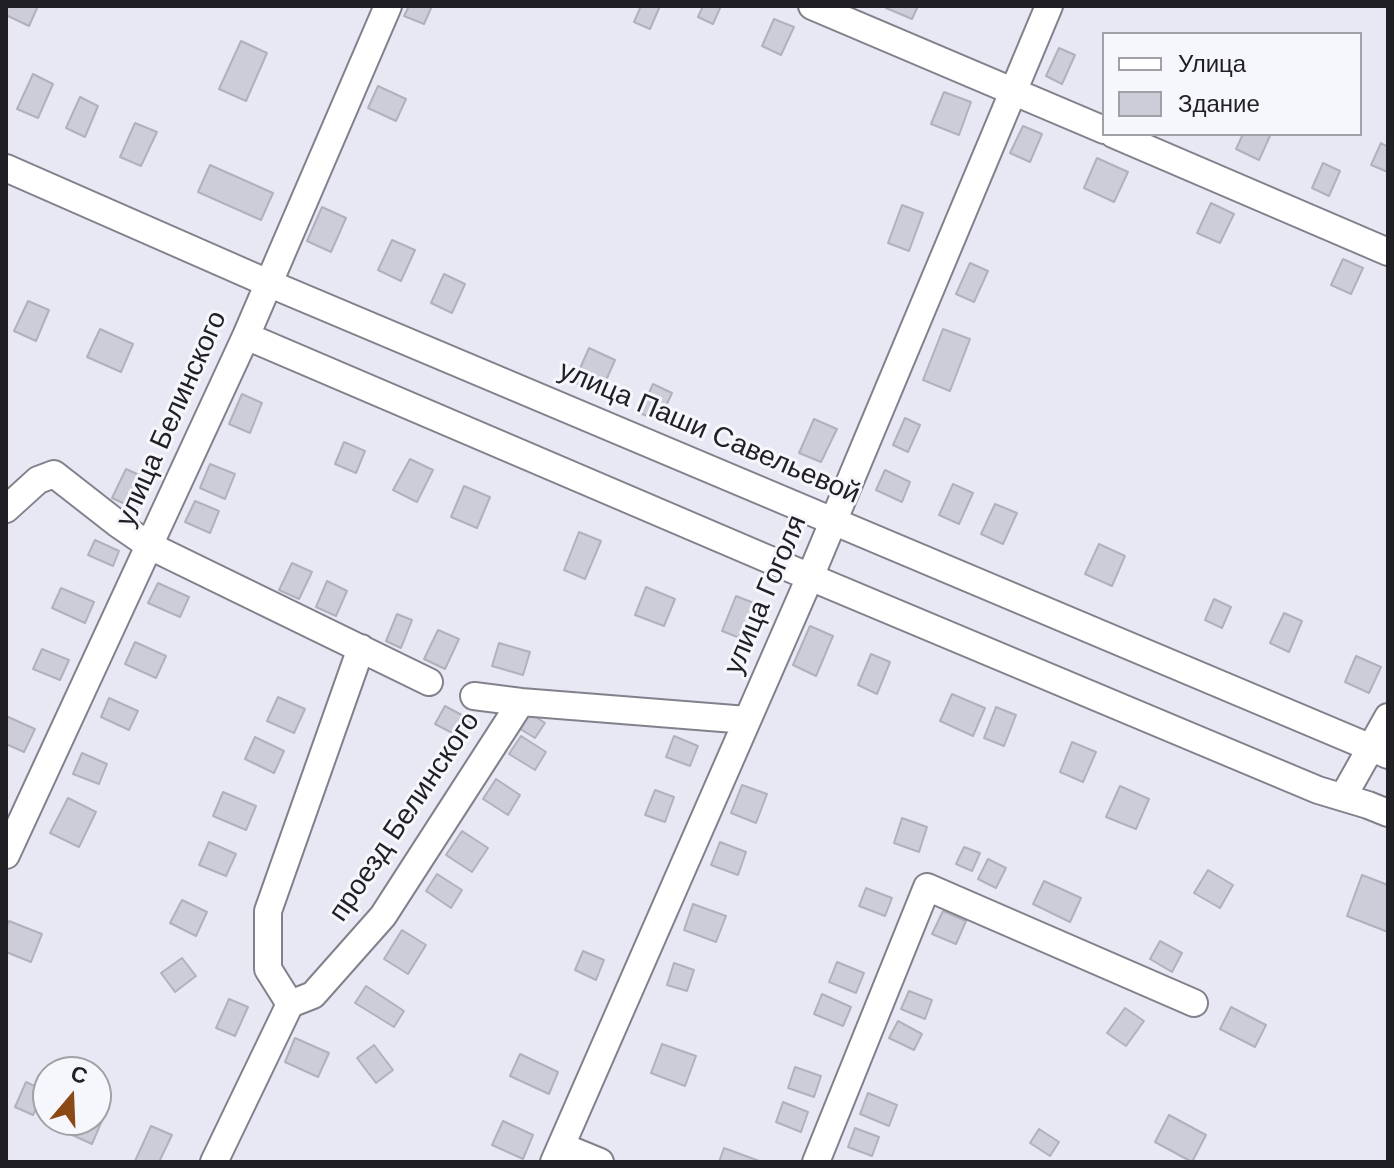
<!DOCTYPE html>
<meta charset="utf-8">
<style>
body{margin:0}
#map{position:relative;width:1394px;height:1168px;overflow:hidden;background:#e8e8f4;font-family:Helvetica,sans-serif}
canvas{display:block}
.frame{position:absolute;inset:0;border:8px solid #1f1f24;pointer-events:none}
.legend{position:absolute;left:1102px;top:32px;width:260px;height:104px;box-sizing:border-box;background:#f6f6fd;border:2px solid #a0a0a6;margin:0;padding:10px 14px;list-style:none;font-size:24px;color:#1f1f24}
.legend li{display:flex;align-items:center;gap:16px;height:40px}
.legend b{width:40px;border:2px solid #a0a0a6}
.north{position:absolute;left:32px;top:1056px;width:80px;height:80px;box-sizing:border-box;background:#f6f6fd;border:2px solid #a0a0a6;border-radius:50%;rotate:19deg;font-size:22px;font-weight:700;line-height:32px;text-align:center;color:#1f1f24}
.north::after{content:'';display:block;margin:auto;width:28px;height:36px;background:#8b4916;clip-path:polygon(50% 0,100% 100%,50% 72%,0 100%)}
</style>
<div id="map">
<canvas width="1394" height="1168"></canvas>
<div class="frame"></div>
<ul class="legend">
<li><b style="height:10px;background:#fff"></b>Улица</li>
<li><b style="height:22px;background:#cdcdd9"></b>Здание</li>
</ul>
<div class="north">С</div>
</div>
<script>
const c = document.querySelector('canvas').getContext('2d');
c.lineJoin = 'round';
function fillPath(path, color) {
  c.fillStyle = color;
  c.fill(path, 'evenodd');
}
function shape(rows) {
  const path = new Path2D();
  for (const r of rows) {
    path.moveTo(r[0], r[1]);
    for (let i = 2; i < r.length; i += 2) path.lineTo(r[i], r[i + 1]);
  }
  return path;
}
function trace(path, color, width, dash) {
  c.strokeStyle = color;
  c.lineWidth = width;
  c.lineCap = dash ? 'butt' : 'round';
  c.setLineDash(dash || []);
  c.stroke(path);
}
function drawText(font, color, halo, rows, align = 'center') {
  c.font = font + ' Helvetica,sans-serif';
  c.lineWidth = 6;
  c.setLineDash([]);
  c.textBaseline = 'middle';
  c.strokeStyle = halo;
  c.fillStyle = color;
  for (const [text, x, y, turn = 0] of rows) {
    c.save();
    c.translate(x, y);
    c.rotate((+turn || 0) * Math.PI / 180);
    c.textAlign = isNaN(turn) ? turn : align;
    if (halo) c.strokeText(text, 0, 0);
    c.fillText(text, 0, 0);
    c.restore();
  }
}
const building = shape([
 [6,6,38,6,29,26,6,15,6,6],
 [409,6,432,6,424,24,404,16,409,6],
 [641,6,660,6,650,29,634,22,641,6],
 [703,6,721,6,713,24,698,17,703,6],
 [887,6,918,6,912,19,886,8,887,6],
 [774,19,794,27,781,55,762,46,774,19],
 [241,41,267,53,246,101,219,89,241,41],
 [1059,48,1075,55,1062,84,1046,76,1059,48],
 [33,74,53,84,38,118,17,109,33,74],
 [378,86,406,99,396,121,368,108,378,86],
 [944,92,971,102,959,135,931,124,944,92],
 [80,97,98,106,85,137,66,128,80,97],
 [135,123,157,132,141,166,120,157,135,123],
 [1023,126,1042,134,1030,162,1010,153,1023,126],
 [1243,134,1266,134,1270,136,1259,160,1236,149,1243,134],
 [1381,143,1388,147,1388,172,1371,165,1381,143],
 [1097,158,1128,172,1114,202,1084,188,1097,158],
 [1323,163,1340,171,1329,196,1312,188,1323,163],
 [210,165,273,193,261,220,198,192,210,165],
 [1211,203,1234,214,1220,243,1197,233,1211,203],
 [902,205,923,213,909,251,888,243,902,205],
 [322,207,346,218,331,252,307,241,322,207],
 [392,240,415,250,401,281,378,270,392,240],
 [1343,259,1363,268,1351,294,1331,285,1343,259],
 [970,263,988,271,974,302,956,294,970,263],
 [444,274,465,284,452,313,431,303,444,274],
 [28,301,49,310,36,341,14,331,28,301],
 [100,329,133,344,121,372,87,357,100,329],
 [943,329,970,339,950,391,923,380,943,329],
 [589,348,615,360,600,394,574,382,589,348],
 [653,384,672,393,659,421,640,413,653,384],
 [242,394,262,403,250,433,229,424,242,394],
 [905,418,920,425,908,452,893,445,905,418],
 [814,419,837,429,821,462,799,453,814,419],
 [344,442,365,451,356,473,335,464,344,442],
 [410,459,433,470,417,502,393,490,410,459],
 [210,464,235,474,225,499,200,488,210,464],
 [126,469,150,480,136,509,112,498,126,469],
 [885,470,910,482,902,502,876,490,885,470],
 [953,484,973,493,959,524,939,515,953,484],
 [464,486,490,497,477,528,451,517,464,486],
 [195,501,219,511,210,533,185,522,195,501],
 [995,504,1017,513,1003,544,981,534,995,504],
 [579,532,601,541,585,579,564,570,579,532],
 [95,540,119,551,113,566,88,555,95,540],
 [1099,544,1125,556,1112,586,1085,574,1099,544],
 [292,563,312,572,299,599,279,590,292,563],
 [327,581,347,591,336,616,316,607,327,581],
 [158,583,189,597,180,617,148,603,158,583],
 [646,587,675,599,664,626,635,615,646,587],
 [61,588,94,602,85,623,52,608,61,588],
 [736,596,759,605,745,640,722,631,736,596],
 [1214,599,1231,607,1222,628,1205,620,1214,599],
 [1284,613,1302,621,1289,652,1270,643,1284,613],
 [397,614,412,620,401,648,386,641,397,614],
 [810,626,833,636,816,676,793,665,810,626],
 [438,630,459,639,445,669,424,659,438,630],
 [135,642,166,656,156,678,125,664,135,642],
 [499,643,530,652,523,675,492,666,499,643],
 [42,649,69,660,60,680,33,669,42,649],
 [871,654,890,662,877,694,858,685,871,654],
 [1356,656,1381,667,1369,693,1345,682,1356,656],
 [952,694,985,708,973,736,940,721,952,694],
 [278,697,305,709,294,733,267,721,278,697],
 [109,698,138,711,129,730,101,717,109,698],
 [445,706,471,720,462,738,435,724,445,706],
 [996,707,1016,715,1004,746,984,738,996,707],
 [527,711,545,723,535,738,517,727,527,711],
 [6,716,35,729,24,752,6,744,6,716],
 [521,736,546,752,535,770,509,754,521,736],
 [674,736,698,746,690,766,666,757,674,736],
 [255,737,284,751,274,773,245,759,255,737],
 [1072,742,1096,752,1083,782,1060,772,1072,742],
 [82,753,107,764,99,784,73,774,82,753],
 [496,779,520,795,508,815,483,799,496,779],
 [742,785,767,794,756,823,731,813,742,785],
 [1120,786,1149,799,1136,829,1106,817,1120,786],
 [655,790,674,797,665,822,645,815,655,790],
 [223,792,256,806,246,830,213,816,223,792],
 [68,798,96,812,79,847,50,833,68,798],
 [902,818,927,827,919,852,894,843,902,818],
 [462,831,488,848,472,872,446,855,462,831],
 [209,842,236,854,226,876,199,865,209,842],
 [720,842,746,852,738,875,711,865,720,842],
 [964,847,980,853,972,871,956,864,964,847],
 [988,859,1006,868,996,888,978,879,988,859],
 [1208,870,1233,885,1220,908,1194,893,1208,870],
 [437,874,462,890,451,908,426,891,437,874],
 [1362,875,1388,885,1388,932,1347,916,1362,875],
 [1044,881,1081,898,1070,922,1033,904,1044,881],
 [866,888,892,898,885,916,859,906,866,888],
 [182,900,207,912,196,936,170,923,182,900],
 [693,904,726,916,716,942,684,930,693,904],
 [943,911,966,921,956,944,932,934,943,911],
 [9,921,42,934,31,962,6,952,6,928,9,921],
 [402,930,426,945,408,974,384,959,402,930],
 [1160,941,1182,953,1172,972,1150,959,1160,941],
 [583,951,604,960,596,980,575,970,583,951],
 [182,958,196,976,175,992,161,973,182,958],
 [837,962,864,973,856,993,829,982,837,962],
 [674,963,694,970,687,991,667,985,674,963],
 [366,986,404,1011,394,1027,355,1003,366,986],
 [909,991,932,1000,925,1019,901,1009,909,991],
 [822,994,851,1007,843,1026,814,1014,822,994],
 [229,999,248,1007,235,1036,216,1028,229,999],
 [1231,1007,1266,1025,1255,1047,1220,1029,1231,1007],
 [1125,1008,1144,1021,1126,1046,1107,1033,1125,1008],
 [898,1021,922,1034,914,1050,889,1038,898,1021],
 [295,1038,329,1053,318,1077,285,1062,295,1038],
 [662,1044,696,1056,685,1086,651,1073,662,1044],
 [374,1045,393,1070,376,1083,357,1058,374,1045],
 [520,1054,558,1072,549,1094,510,1076,520,1054],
 [795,1067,821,1076,814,1097,788,1088,795,1067],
 [26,1082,45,1091,33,1115,15,1107,26,1082],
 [868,1093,897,1105,889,1126,860,1114,868,1093],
 [783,1102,808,1112,801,1132,776,1122,783,1102],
 [96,1115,103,1118,92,1144,70,1134,77,1120,96,1120,96,1115],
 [1169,1115,1206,1135,1192,1162,1155,1142,1169,1115],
 [503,1121,533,1135,523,1159,492,1145,503,1121],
 [151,1126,172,1135,159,1162,137,1162,135,1161,151,1126],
 [855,1128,879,1137,872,1156,848,1147,855,1128],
 [1039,1129,1059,1142,1050,1156,1030,1143,1039,1129],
 [724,1148,762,1162,719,1162,724,1148]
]);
fillPath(building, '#cdcdd9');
trace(building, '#b1b1bd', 2);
const minor = shape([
 [812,6,1104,130],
 [1113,134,1388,252],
 [6,168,268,283,1388,755],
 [246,336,810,577,1318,790,1368,805,1388,813],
 [6,509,38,480,54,474,118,524,150,546,429,682],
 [474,696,521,702,747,720],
 [1343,797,1388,717],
 [6,855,246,336,388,6],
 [290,1004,268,969,268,911,361,648],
 [561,1146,600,1162],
 [214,1162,290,1004,313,995,383,916,521,702],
 [554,1162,810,577,1049,6],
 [816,1162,927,887,1194,1003]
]);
trace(minor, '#81818c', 30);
trace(minor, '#fff', 26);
drawText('28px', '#1f1f24', '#f6f6fd', [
 ["улица Белинского",172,419,-66],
 ["улица Паши Савельевой",709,433,23],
 ["улица Гоголя",766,595,-67],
 ["проезд Белинского",405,817,-56]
]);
</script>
